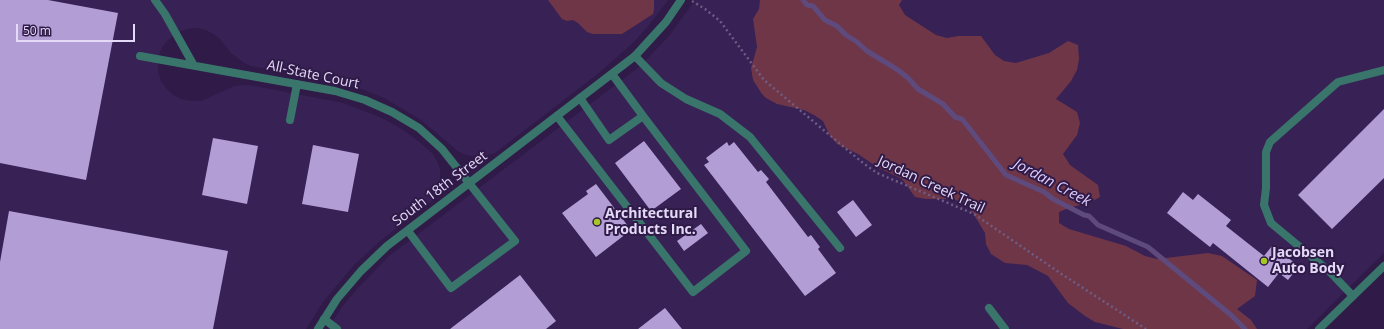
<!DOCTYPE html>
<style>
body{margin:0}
#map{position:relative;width:1384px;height:329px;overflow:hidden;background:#2f1a48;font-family:"Open Sans",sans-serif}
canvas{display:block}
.scale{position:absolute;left:16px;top:24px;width:119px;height:18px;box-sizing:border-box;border:2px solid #e4daf7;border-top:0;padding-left:5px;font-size:12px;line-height:14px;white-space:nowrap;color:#e4daf7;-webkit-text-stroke:3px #2f1a48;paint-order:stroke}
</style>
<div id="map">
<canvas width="1384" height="329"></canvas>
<div class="scale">50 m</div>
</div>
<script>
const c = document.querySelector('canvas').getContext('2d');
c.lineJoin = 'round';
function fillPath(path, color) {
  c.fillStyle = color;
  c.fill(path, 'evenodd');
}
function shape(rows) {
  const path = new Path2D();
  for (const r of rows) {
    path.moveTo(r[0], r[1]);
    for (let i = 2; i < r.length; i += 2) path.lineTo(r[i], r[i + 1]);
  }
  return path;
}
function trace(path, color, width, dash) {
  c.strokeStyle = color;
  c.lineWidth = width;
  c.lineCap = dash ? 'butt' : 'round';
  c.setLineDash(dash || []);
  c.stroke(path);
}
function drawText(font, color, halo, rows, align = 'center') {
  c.font = font + ' "Open Sans",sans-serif';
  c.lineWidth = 4;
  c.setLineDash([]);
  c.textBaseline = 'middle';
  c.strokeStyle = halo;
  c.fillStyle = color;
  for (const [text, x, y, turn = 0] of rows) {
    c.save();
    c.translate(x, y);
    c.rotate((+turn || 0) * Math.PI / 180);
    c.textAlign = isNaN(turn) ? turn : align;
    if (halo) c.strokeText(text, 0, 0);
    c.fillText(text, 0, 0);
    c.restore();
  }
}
fillPath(shape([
 [0,0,668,0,650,24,634,42,599,73,495,153,481,157,466,155,459,152,421,120,384,98,364,90,343,83,251,66,244,63,231,53,220,39,212,33,203,29,193,28,184,30,176,33,169,39,163,46,159,54,158,63,158,72,161,81,166,88,173,95,181,99,191,101,201,101,234,86,250,85,343,103,382,118,400,128,417,140,433,154,437,161,440,169,440,186,433,200,380,241,354,265,323,302,306,329,0,329],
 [695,0,1384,0,1384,253,1307,329,328,329,342,307,357,289,389,256,639,67,669,36]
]), '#382155');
fillPath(shape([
 [548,0,654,0,654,9,653,14,622,34,593,34,587,32,578,23,573,20,567,21,562,19],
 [760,0,902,0,899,5,905,15,936,35,947,38,958,36,981,36,995,55,1004,61,1016,63,1049,53,1068,41,1078,45,1079,59,1077,70,1071,81,1056,99,1077,112,1080,123,1077,135,1063,154,1070,165,1098,185,1100,197,1091,202,1069,208,1059,212,1059,223,1069,229,1126,246,1145,256,1157,259,1208,253,1222,256,1257,280,1255,296,1237,309,1251,320,1257,329,1123,329,1095,322,1085,316,1068,303,1048,276,1027,265,1005,263,991,254,986,244,985,233,968,205,953,199,926,199,915,197,902,179,877,167,858,154,837,144,830,136,823,121,814,115,804,110,777,104,766,98,762,94,753,80,751,68,757,47,753,19,759,9]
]), '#6f3648');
trace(shape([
 [803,0,807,5,813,6,825,20,837,26,846,35,857,42,867,51,898,70,908,78,918,89,943,104,955,117,962,119,1006,175,1044,192,1053,199,1084,215,1089,216,1098,225,1148,247,1231,315,1245,329]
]), '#5e4a7c', 5);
fillPath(shape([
 [0,0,48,0,118,13,86,180,0,163],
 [1384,109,1384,178,1332,229,1298,195],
 [213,138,258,146,247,204,202,195],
 [644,141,681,189,651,211,615,163],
 [727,142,729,146,734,142,758,172,761,170,769,179,766,182,808,237,811,235,820,247,818,249,836,273,805,296,704,165,709,162,706,158],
 [313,145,359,154,348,212,302,204],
 [596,184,631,230,596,257,562,213,588,194,586,191],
 [1183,192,1193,200,1198,194,1231,220,1226,226,1264,256,1272,246,1299,266,1288,280,1279,273,1268,287,1213,243,1210,247,1167,213],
 [853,200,872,225,856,237,837,212],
 [9,211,228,251,213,329,0,329,0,262],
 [701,224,708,233,684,251,677,241],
 [520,275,556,321,546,329,450,329],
 [665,308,682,329,638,329]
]), '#b39dd5');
trace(shape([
 [692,1,705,9,720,21,764,80,863,163,877,173,974,214,1060,273,1146,329]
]), '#6e5d85', 2.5, [2, 3]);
trace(shape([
 [155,0,165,14,193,64],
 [140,56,335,91,365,100,392,112,419,128,442,149,515,241,451,288,408,231],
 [635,56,661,83,686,99,720,114,750,137,840,248],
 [580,98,609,140,643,116,612,74],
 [557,116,693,292,746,251,643,116],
 [290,120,297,84],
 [1353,296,1330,272,1271,223,1264,205,1266,188,1266,152,1270,142,1338,82,1384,70],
 [989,308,1005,329],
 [324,319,337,329]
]), '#39756b', 8);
trace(shape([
 [318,329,337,299,361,271,387,246,635,56,666,22,681,0]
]), '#39756b', 8);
trace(shape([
 [1319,329,1384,266]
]), '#39756b', 8);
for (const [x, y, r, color] of [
 [597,222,4,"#a5c824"],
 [1264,261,4,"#a5c824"]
]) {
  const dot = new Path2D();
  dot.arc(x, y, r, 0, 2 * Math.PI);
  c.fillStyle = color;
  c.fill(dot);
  trace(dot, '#2f1a48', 1.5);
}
drawText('14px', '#e4daf7', '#2f1a48', [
 ["All-State Court",313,75,12],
 ["Jordan Creek Trail",931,185,25],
 ["South 18th Street",440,189,-37]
]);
drawText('bold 14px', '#e4daf7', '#2f1a48', [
 ["Architectural",605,214],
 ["Products Inc.",605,230],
 ["Jacobsen",1272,253],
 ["Auto Body",1272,269]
], 'left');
drawText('italic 15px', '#ddcbfb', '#2f1a48', [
 ["Jordan Creek",1052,183,28]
]);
</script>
